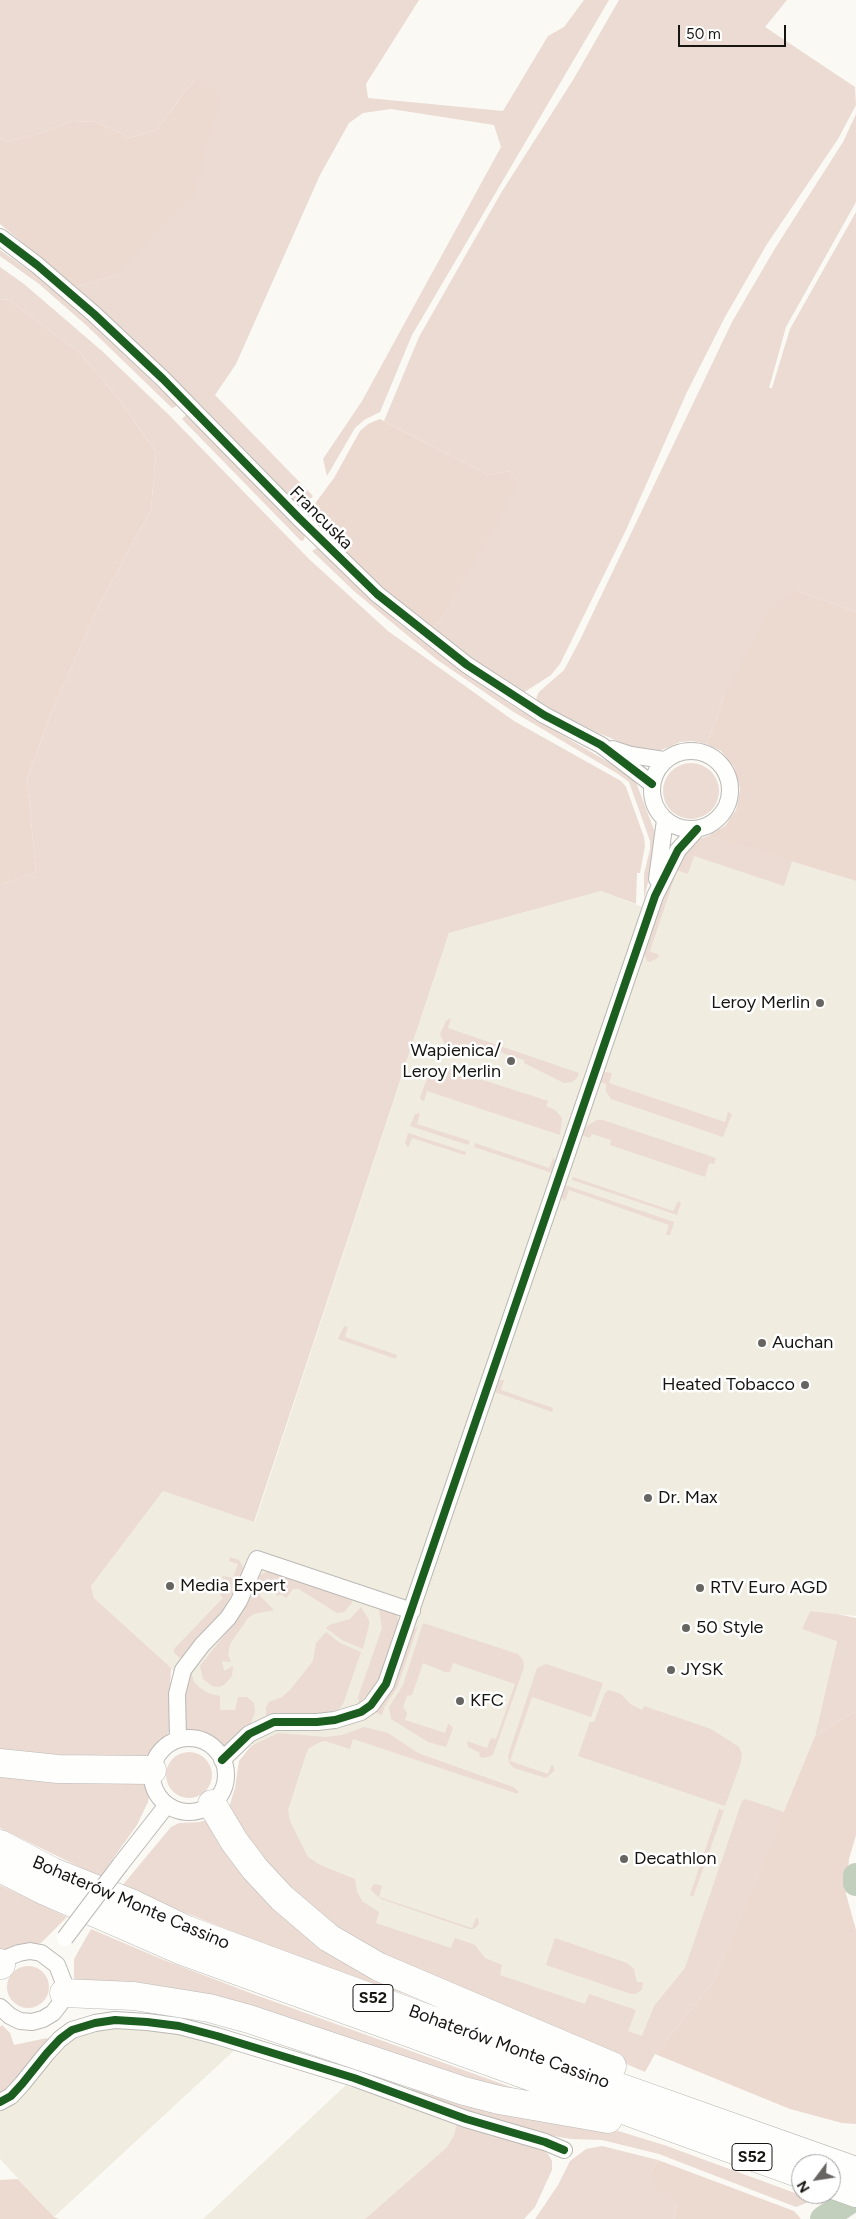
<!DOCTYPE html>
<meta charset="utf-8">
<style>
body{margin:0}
#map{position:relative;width:856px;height:2219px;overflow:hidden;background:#faf9f4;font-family:Figtree,sans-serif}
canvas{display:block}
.north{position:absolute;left:791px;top:2154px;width:50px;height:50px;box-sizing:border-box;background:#fff;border:1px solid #a2a1a0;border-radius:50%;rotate:239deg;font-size:14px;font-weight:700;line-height:20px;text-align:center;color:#171512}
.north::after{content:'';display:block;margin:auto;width:18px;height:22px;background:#666561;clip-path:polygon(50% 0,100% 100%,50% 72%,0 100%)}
.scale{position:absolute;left:678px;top:25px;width:108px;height:22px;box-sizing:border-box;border:2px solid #171512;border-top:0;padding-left:6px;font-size:15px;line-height:18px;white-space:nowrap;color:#171512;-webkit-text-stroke:4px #fff;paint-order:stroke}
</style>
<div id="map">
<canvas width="856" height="2219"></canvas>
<div class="north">N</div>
<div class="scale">50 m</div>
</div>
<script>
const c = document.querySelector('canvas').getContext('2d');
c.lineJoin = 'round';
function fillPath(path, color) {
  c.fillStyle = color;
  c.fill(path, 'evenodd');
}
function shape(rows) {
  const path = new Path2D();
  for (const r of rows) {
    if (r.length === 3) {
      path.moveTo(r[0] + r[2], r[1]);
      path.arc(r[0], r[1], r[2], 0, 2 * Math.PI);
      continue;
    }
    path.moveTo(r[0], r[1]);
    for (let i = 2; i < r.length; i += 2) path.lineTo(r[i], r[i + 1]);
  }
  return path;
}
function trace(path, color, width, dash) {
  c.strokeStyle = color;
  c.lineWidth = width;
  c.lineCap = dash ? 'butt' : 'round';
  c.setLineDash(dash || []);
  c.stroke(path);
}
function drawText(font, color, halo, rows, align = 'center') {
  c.font = font + ' Figtree,sans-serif';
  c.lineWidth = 5;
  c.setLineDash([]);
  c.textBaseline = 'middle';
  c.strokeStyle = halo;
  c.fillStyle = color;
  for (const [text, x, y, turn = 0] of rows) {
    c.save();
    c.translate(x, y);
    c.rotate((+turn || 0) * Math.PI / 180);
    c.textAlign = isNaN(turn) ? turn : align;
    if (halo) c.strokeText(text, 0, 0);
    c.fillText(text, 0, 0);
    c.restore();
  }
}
fillPath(shape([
 [708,836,856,881,856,1616,810,1611,802,1629,837,1640,815,1736,713,1983,655,2054,347,1917,297,1871,262,1753,94,1598,91,1586,163,1491,255,1522,449,933,601,891,658,913,678,861],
 [104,2027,178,2030,239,2046,54,2217,0,2159,0,2108,67,2041,84,2033],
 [346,2085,457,2123,454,2135,447,2147,365,2219,203,2219]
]), '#f0ece0');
fillPath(shape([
 [0,0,419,0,366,84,368,98,503,111,548,36,564,27,584,0,609,0,412,335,380,412,364,420,355,428,327,476,323,459,362,401,501,147,494,125,391,109,363,113,349,123,320,175,236,364,215,395,313,496,307,503,299,506,201,405,101,309,76,287,116,275,196,78,156,130,130,138,97,122,72,121,41,133,7,142,0,137],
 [619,0,787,0,765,27,855,87,856,105,838,139,767,244,725,317,687,392,626,530,560,664,551,675,523,693,471,659,432,628,443,618,518,483,510,471,488,475,384,421,419,337,501,193,573,80],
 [856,114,856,202,786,327,769,388,772,388,790,329,856,212,856,612,797,591,724,696,707,744,692,741,680,742,659,751,641,751,594,731,563,715,536,701,537,696,539,692,564,670,580,640,732,322,774,250,843,142],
 [0,250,43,280,91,323,177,405,175,407,172,408,86,325,39,284,0,256],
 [0,267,24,284,102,351,170,416,309,559,388,631,514,721,621,781,626,787,644,837,645,846,640,873,637,873,636,904,601,891,449,933,254,1522,163,1491,91,1586,94,1598,171,1668,170,1691,172,1723,170,1731,144,1759,0,1754,0,885,36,872,27,779,52,711,100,603,151,510,156,452,118,398,80,353,9,300,0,299],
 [186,415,305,535,304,540,301,541,182,419],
 [317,548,399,623,472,678,516,708,634,777,656,835,653,862,644,899,644,874,650,849,650,841,629,782,618,774,512,711,436,659,355,592,312,551],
 [691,791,28],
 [708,836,792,861,784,886,694,856,688,874,677,870,650,951,659,955,658,958,650,962,647,961,644,954,669,881,678,861,693,841],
 [451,1018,448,1028,579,1073,577,1078,572,1082,564,1083,524,1063,524,1060,496,1051,495,1054,485,1051,482,1057,455,1053,447,1049,440,1034,446,1021],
 [443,1067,548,1101,546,1106,555,1110,562,1118,560,1135,427,1091,424,1101,421,1100,420,1097,428,1077,431,1071],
 [606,1072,612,1073,609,1083,725,1122,728,1112,732,1114,723,1137,611,1099,606,1091,606,1084,600,1082,603,1073],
 [420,1113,417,1124,470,1141,468,1145,410,1126,415,1114],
 [597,1120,603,1120,716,1158,714,1164,709,1163,705,1177,610,1145,611,1140,592,1134,590,1138,581,1135,587,1126],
 [408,1133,466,1152,465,1155,412,1138,408,1148,405,1143],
 [475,1143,549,1168,553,1158,556,1162,552,1173,474,1147],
 [573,1177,673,1211,678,1201,681,1203,677,1215,572,1180],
 [565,1185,674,1222,670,1235,666,1235,669,1225,569,1190,565,1201,561,1197],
 [344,1326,348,1327,345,1337,397,1355,396,1359,338,1339],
 [501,1380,504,1380,501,1390,553,1408,552,1412,495,1392,498,1381],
 [230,1557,239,1560,244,1569,233,1592,217,1619,182,1658,180,1658,174,1653,174,1649,223,1598,220,1594,229,1584,222,1578,223,1576,233,1578,238,1564,229,1561],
 [268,1571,351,1598,352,1603,344,1612,337,1613,299,1589,293,1589,286,1598,280,1594,278,1596,265,1586,259,1595,274,1610,254,1614,248,1618,230,1644,228,1655,231,1662,222,1661,224,1671,233,1666,232,1676,224,1685,219,1687,212,1686,203,1679,200,1666,234,1623,258,1576],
 [361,1607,369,1620,369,1625,363,1649,342,1640,326,1628,329,1625,350,1619],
 [382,1608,392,1611,397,1616,399,1624,383,1673,376,1686,359,1703,358,1697,382,1628,379,1610],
 [810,1611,837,1614,856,1618,856,1711,815,1736,837,1641,802,1629],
 [423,1623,518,1654,523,1660,524,1667,493,1755,484,1758,479,1757,480,1753,468,1747,467,1741,487,1748,491,1738,496,1739,515,1684,453,1663,450,1672,445,1672,423,1663,412,1695,407,1696,403,1707,407,1713,405,1720,445,1733,448,1724,450,1725,453,1728,446,1747,428,1742,391,1719,389,1707,403,1685],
 [418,1626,397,1688,385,1706,382,1715,378,1714,375,1710,394,1684,412,1631],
 [326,1632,340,1643,361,1652,343,1704,339,1709,328,1713,281,1714,266,1718,266,1707,269,1702,282,1697,290,1690,313,1661,316,1643],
 [546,1664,603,1683,591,1717,532,1697,510,1761,548,1774,552,1764,555,1770,546,1778,514,1768,510,1764,508,1756,537,1668],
 [191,1672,194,1682,200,1688,208,1693,220,1696,220,1710,235,1710,238,1697,247,1697,254,1703,255,1712,249,1727,224,1748,205,1735,183,1732,182,1692],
 [609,1690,621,1694,630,1704,642,1710,644,1706,711,1729,739,1747,742,1753,741,1762,725,1806,578,1756,590,1722,594,1722,605,1693],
 [364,1727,388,1733,418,1753,513,1787,518,1791,518,1794,353,1739,350,1749,325,1741,320,1742,309,1748,306,1754,288,1810,290,1821,308,1857,320,1865,355,1879,357,1892,363,1902,379,1912,376,1923,451,1948,455,1938,467,1942,475,1945,485,1958,502,1965,500,1975,585,2004,589,1994,636,2010,628,2031,642,2036,654,2006,685,1968,742,1801,746,1799,784,1812,713,1983,655,2054,645,2072,383,1960,311,1914,231,1820,229,1807,235,1788,239,1761,251,1746,278,1733,326,1737,342,1735],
 [189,1775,23],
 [0,1771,145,1778,149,1797,148,1802,137,1825,100,1877,0,1828],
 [719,1809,724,1810,693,1897,690,1895],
 [209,1819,253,1880,495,2026,276,1949,121,1887,171,1827,179,1823,200,1822],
 [375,1884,382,1886,379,1897,472,1928,476,1918,478,1919,479,1924,474,1929,469,1929,381,1899,371,1890,372,1886],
 [0,1885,33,1901,67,1917,41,1943,3,1953,0,1949],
 [91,1929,159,1958,253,1994,541,2098,74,1981,74,1959],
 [555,1938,627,1963,635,1970,634,1971,637,1982,643,1982,642,1990,635,1994,631,1994,546,1965],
 [28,1987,21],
 [2,2025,10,2033,14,2045,47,2038,49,2042,0,2098,0,2027],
 [412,2087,615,2130,664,2145,814,2200,796,2207,659,2154,602,2140,571,2139,530,2132,411,2095],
 [457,2123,540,2148,548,2154,552,2161,552,2170,535,2207,524,2219,365,2219,447,2147,454,2135],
 [602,2146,658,2160,651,2172,677,2203,674,2219,535,2219,558,2185,570,2161,586,2149]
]), '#ebdbd3');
fillPath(shape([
 [196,78,221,92,195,194,116,275,76,287,0,224,0,137,7,142,41,133,72,121,97,122,130,138,156,130],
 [0,299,9,300,80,353,118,398,156,452,151,510,100,603,52,711,27,779,36,872,0,885],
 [380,419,488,475,510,471,519,484,443,618,432,628,382,589,310,518,311,509,334,478,360,431,368,424],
 [797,591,856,612,856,881,708,836,725,826,736,810,740,789,734,767,721,751,707,744,724,696,773,604],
 [856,1711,856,1835,849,1859,846,1894,856,1930,856,2124,842,2123,790,2109,655,2054,713,1983,815,1736],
 [658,2160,794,2211,801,2219,674,2219,677,2203,659,2193,651,2172],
 [18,2179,54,2217,59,2219,0,2219,0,2180]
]), '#ecdad1');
trace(shape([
 [856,1876,856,1883],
 [823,2219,856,2197]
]), '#c1cfbc', 26);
const minor = shape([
 [0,237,37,265,94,314,163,379,298,517,377,594,467,665,544,715,601,745,652,784],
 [613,749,631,755,664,760],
 [691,790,39],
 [657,879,665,820],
 [189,1775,37],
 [178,1739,177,1694,183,1670,202,1645,228,1618,239,1601,257,1559,412,1611],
 [222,1760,249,1734,274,1722,317,1722,335,1720,361,1712,371,1705,386,1684,655,896,678,850,697,829],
 [120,1865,167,1805],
 [0,1967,9,1957,19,1953,30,1951,41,1953,57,1965,64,1983,60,2004,53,2013,43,2019,32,2022,20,2021,10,2016,0,2007],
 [0,2102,11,2096,22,2084,47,2053,60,2039,72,2030,95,2023,115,2020,147,2022,179,2026,217,2036,354,2078,466,2119,545,2142,564,2150]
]);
const motorway = shape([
 [0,1763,58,1769,152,1770],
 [212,1804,234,1841,255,1869,282,1898,329,1938,379,1967,612,2066],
 [0,1844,53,1872,133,1904,187,1930,461,2031,856,2171],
 [0,1868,45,1891,180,1950,801,2174],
 [0,1963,1,1965],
 [64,1993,134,1996,209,2008,249,2019,464,2091,499,2100,608,2119],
 [831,2184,856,2193]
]);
trace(minor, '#bbb9b5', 18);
trace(motorway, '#bbb9b5', 29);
trace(minor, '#fefefd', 16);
trace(motorway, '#fefefd', 28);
const minorBridge = shape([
 [65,1938,120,1865]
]);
trace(minorBridge, '#bbb9b5', 18, []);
trace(minorBridge, '#fefefd', 16);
trace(shape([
 [0,237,37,265,94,314,163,379,298,517,377,594,467,665,544,715,601,745,652,784],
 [222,1760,249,1734,274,1722,317,1722,335,1720,361,1712,371,1705,386,1684,655,896,678,850,697,829],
 [0,2102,11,2096,22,2084,47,2053,60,2039,72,2030,95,2023,115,2020,147,2022,179,2026,217,2036,354,2078,466,2119,545,2142,564,2150]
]), '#1b5e20', 8);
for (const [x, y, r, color] of [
 [820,1003,5,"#666561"],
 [511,1061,5,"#666561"],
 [762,1343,5,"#666561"],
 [805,1385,5,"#666561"],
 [648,1498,5,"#666561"],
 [170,1586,5,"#666561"],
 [700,1588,5,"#666561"],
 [686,1628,5,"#666561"],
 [671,1670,5,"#666561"],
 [460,1701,5,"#666561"],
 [624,1859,5,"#666561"]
]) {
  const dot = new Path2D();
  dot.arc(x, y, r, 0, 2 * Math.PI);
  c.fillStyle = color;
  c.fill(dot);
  trace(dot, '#fff', 2);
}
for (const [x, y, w] of [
 [373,1998,40],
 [752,2157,40]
]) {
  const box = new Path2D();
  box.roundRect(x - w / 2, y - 13.5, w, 27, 4);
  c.fillStyle = '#fff';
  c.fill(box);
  trace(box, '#171512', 1);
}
drawText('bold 16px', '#171512', null, [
 ["S52",373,1998],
 ["S52",752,2157]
]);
drawText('18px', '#171512', '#fff', [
 ["Francuska",321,518,45],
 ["Bohaterów Monte Cassino",131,1903,23],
 ["Bohaterów Monte Cassino",509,2047,20]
]);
drawText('18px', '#171512', '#fff', [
 ["Leroy Merlin",810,1003,"right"],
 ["Wapienica/",501,1051,"right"],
 ["Leroy Merlin",501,1072,"right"],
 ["Auchan",772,1343],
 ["Heated Tobacco",795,1385,"right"],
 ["Dr. Max",658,1498],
 ["Media Expert",180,1586],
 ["RTV Euro AGD",710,1588],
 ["50 Style",696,1628],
 ["JYSK",681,1670],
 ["KFC",470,1701],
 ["Decathlon",634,1859]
], 'left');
</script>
